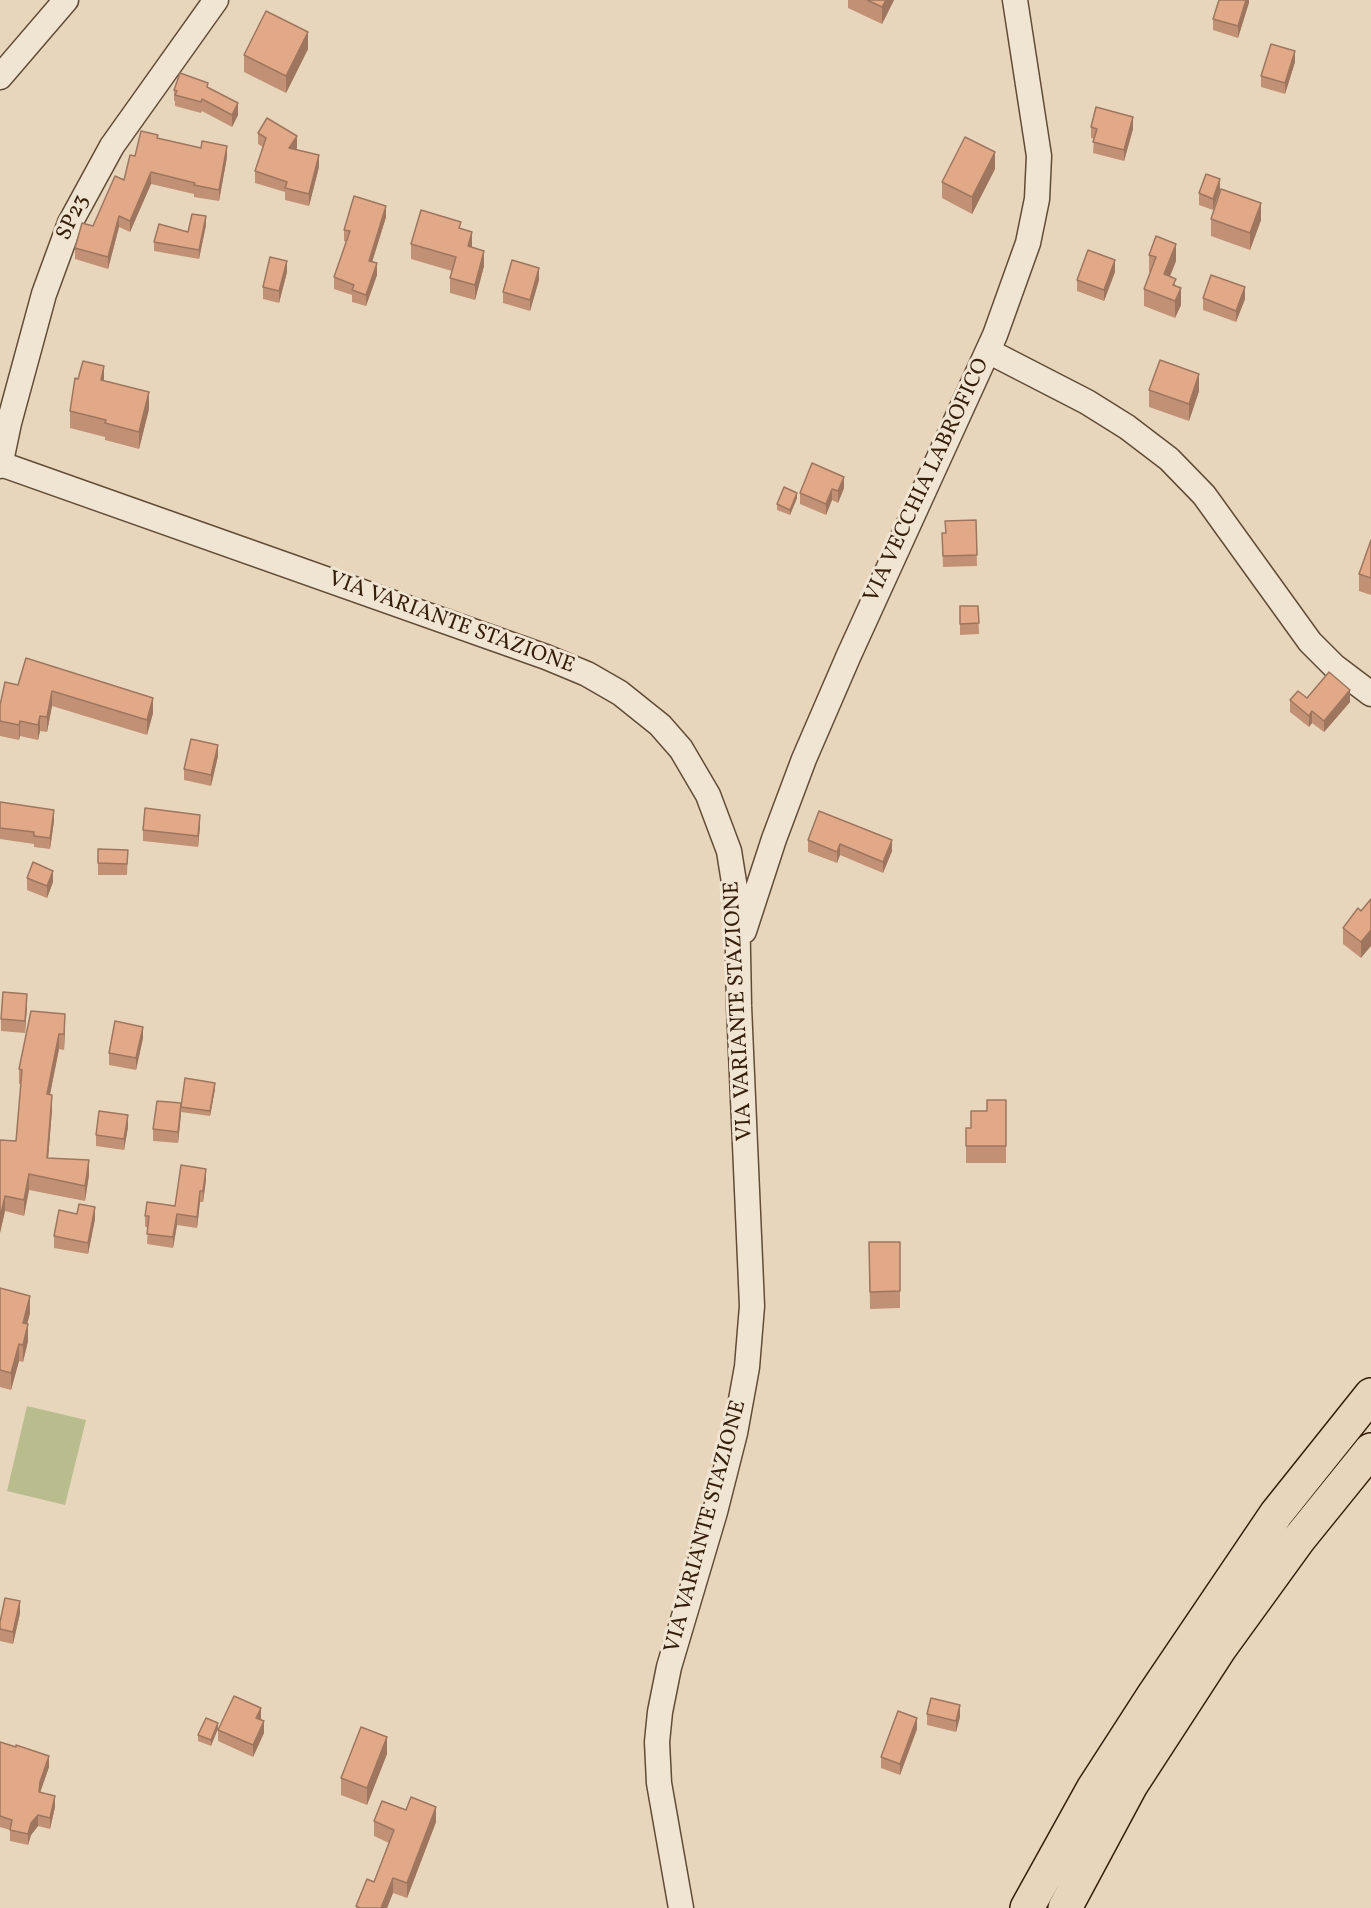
<!DOCTYPE html>
<style>
body{margin:0}
canvas{display:block;background:#e8d6bc}
</style>
<canvas width="1371" height="1908"></canvas>
<script>
const c = document.querySelector('canvas').getContext('2d');
c.lineJoin = 'round';
function fillPath(path, color) {
  c.fillStyle = color;
  c.fill(path, 'evenodd');
}
function shape(rows) {
  const path = new Path2D();
  for (const r of rows) {
    path.moveTo(r[0], r[1]);
    for (let i = 2; i < r.length; i += 2) path.lineTo(r[i], r[i + 1]);
  }
  return path;
}
function trace(path, color, width, dash) {
  c.strokeStyle = color;
  c.lineWidth = width;
  c.lineCap = dash ? 'butt' : 'round';
  c.setLineDash(dash || []);
  c.stroke(path);
}
function drawText(font, color, halo, rows, align = 'center') {
  c.font = font + ' Vollkorn,serif';
  c.lineWidth = 6;
  c.setLineDash([]);
  c.textBaseline = 'middle';
  c.strokeStyle = halo;
  c.fillStyle = color;
  for (const [text, x, y, turn = 0] of rows) {
    c.save();
    c.translate(x, y);
    c.rotate((+turn || 0) * Math.PI / 180);
    c.textAlign = isNaN(turn) ? turn : align;
    if (halo) c.strokeText(text, 0, 0);
    c.fillText(text, 0, 0);
    c.restore();
  }
}
fillPath(shape([
 [27,1406,86,1420,65,1505,7,1491]
]), '#b9bd8e');
const minor = shape([
 [0,77,66,0],
 [988,351,1087,402,1127,427,1169,459,1204,495,1310,642,1334,666,1371,694],
 [1,464,546,657,587,674,620,693,660,725,681,749,708,795,729,851,737,901,739,1006,752,1306,747,1367,735,1433,715,1512,669,1667,660,1712,657,1742,659,1783,681,1908],
 [0,466,9,423,44,294,70,223,112,146,216,0],
 [744,931,774,839,804,759,849,655,995,335,1028,243,1037,199,1039,156,1015,0]
]);
const highway = shape([
 [1027,1908,1093,1789,1153,1696,1276,1514,1371,1395],
 [1065,1908,1131,1785,1220,1648,1299,1539,1371,1450]
]);
trace(minor, '#624c36', 27);
trace(highway, '#351e09', 36);
trace(minor, '#f0e4d3', 24);
trace(highway, '#e8d6bc', 33);
fillPath(shape([
 [848,0,894,0,882,24,848,8],
 [1249,0,1238,38,1213,30,1213,19],
 [308,49,286,93,244,72,244,55],
 [1295,62,1285,94,1261,87,1261,76],
 [208,88,238,115,232,127,202,111,201,113,175,106,175,101,174,101,174,90],
 [1091,127,1133,129,1124,161,1093,153,1094,139,1091,138],
 [258,133,297,148,296,149,319,167,309,206,285,200,285,192,255,183,255,171,263,147,258,144],
 [158,138,227,157,219,201,194,197,194,194,151,184,130,232,119,227,108,269,75,259,75,248,93,226,124,180,135,156],
 [995,169,972,214,942,198,942,182],
 [1220,190,1213,210,1199,205,1199,193],
 [386,217,372,262,377,275,366,306,352,302,352,295,334,289,334,277,346,242,344,241,344,230],
 [1211,219,1261,220,1250,250,1211,236],
 [206,225,199,259,154,251,154,242,188,232],
 [461,229,472,247,484,266,475,300,450,293,450,278,452,271,411,259,411,244],
 [1149,255,1176,261,1170,276,1176,286,1181,305,1175,318,1144,306,1144,289,1150,272,1149,272],
 [287,272,279,303,263,299,263,287],
 [1115,272,1104,301,1077,291,1077,280],
 [539,280,530,311,503,303,503,292],
 [1203,298,1245,299,1236,322,1203,310],
 [104,381,149,409,139,449,105,440,105,437,70,428,70,411],
 [1149,390,1199,391,1189,421,1149,407],
 [844,488,838,503,832,500,826,515,800,504,800,493],
 [797,498,790,515,777,510,777,504],
 [976,520,977,566,943,567,942,533,945,533],
 [1371,540,1371,600,1371,595,1359,591,1359,574],
 [960,606,978,606,979,634,960,635],
 [26,658,153,713,147,735,52,706,47,732,40,731,38,740,20,736,19,740,0,736,0,705,18,685],
 [1290,700,1350,702,1324,732,1312,723,1309,727,1290,712],
 [218,756,211,786,184,780,184,769],
 [0,802,54,821,50,849,34,847,34,844,0,839],
 [819,811,892,851,883,873,840,855,837,863,808,852,808,840],
 [200,826,198,847,143,841,143,830],
 [98,849,128,850,127,875,98,875],
 [27,878,53,882,47,898,27,890],
 [1371,899,1361,958,1343,944,1343,928,1361,911],
 [27,1005,25,1033,1,1031,1,1019],
 [65,1029,64,1050,59,1049,50,1094,52,1110,48,1158,89,1175,85,1201,29,1190,24,1216,5,1211,0,1233,0,1140,16,1141,21,1084,19,1084,19,1069],
 [143,1038,136,1070,109,1065,109,1053],
 [215,1089,210,1116,181,1112,178,1143,153,1141,153,1129,181,1103],
 [1006,1100,1006,1163,966,1163,966,1128,971,1128,987,1111],
 [128,1127,124,1150,96,1146,96,1135],
 [206,1180,203,1202,200,1202,197,1228,177,1225,173,1248,147,1244,148,1227,145,1227,145,1216,175,1206],
 [95,1219,88,1254,54,1248,54,1236],
 [869,1242,900,1242,900,1308,870,1309],
 [0,1288,30,1313,27,1324,28,1341,23,1362,19,1361,11,1390,0,1387],
 [20,1613,13,1644,0,1641,0,1622],
 [927,1714,960,1717,956,1732,927,1725],
 [260,1720,264,1733,253,1757,218,1741,218,1730],
 [218,1723,211,1746,198,1741,198,1735],
 [917,1729,900,1775,881,1768,881,1757],
 [0,1742,49,1767,40,1792,55,1807,50,1829,38,1826,31,1835,28,1845,10,1841,10,1830,0,1827],
 [387,1754,367,1805,341,1795,341,1778],
 [374,1821,436,1822,407,1898,393,1893,387,1908,356,1908,356,1906,374,1882,389,1843,374,1836]
]), '#c29175');
fillPath(shape([
 [886,0,894,0,882,24,882,7],
 [1246,0,1249,0,1249,3,1238,38,1238,26],
 [308,32,308,49,286,93,286,76],
 [1295,51,1295,62,1285,94,1285,83],
 [238,103,238,115,232,127,232,115],
 [1133,117,1133,129,1124,161,1124,150],
 [297,136,297,148,289,159,289,148],
 [227,146,227,157,219,201,219,190],
 [995,152,995,169,972,214,972,197],
 [319,155,319,167,309,206,309,194],
 [151,172,151,184,130,232,130,221],
 [1220,179,1220,190,1213,210,1213,199],
 [1261,203,1261,220,1250,250,1250,233],
 [386,206,386,217,369,272,369,261],
 [119,216,119,227,108,269,108,257],
 [206,216,206,225,199,259,199,250],
 [472,232,472,247,468,261,468,246],
 [1176,244,1176,261,1164,291,1164,274],
 [484,251,484,266,475,300,475,285],
 [1115,260,1115,272,1104,301,1104,290],
 [287,261,287,272,279,303,279,291],
 [377,263,377,275,366,306,366,295],
 [539,268,539,280,530,311,530,300],
 [1245,287,1245,299,1236,322,1236,311],
 [1181,288,1181,305,1175,318,1175,301],
 [104,366,104,383,101,380],
 [1199,374,1199,391,1189,421,1189,404],
 [149,392,149,409,139,449,139,432],
 [844,477,844,488,838,503,838,491],
 [832,489,832,500,826,515,826,504],
 [797,493,797,498,790,515,790,510],
 [1350,690,1350,702,1324,732,1324,721],
 [52,691,52,706,47,732,47,717],
 [153,698,153,713,147,735,147,720],
 [1312,711,1312,723,1309,727,1309,716],
 [40,716,40,731,38,740,38,725],
 [20,721,20,736,19,740,19,725],
 [218,745,218,756,211,786,211,775],
 [54,810,54,821,50,849,50,838],
 [200,815,200,826,198,847,198,836],
 [892,840,892,851,883,873,883,862],
 [840,844,840,855,837,863,837,852],
 [53,871,53,882,47,898,47,886],
 [1371,930,1371,946,1361,958,1361,942],
 [27,994,27,1005,25,1033,25,1021],
 [65,1014,65,1029,64,1050,64,1034],
 [143,1027,143,1038,136,1070,136,1058],
 [59,1034,59,1049,47,1109,47,1094],
 [215,1083,215,1089,210,1116,210,1111],
 [52,1095,52,1110,47,1173,47,1158],
 [181,1103,181,1115,178,1143,178,1132],
 [128,1115,128,1127,124,1150,124,1139],
 [89,1160,89,1175,85,1201,85,1186],
 [206,1169,206,1180,203,1202,203,1191],
 [29,1174,29,1190,24,1216,24,1200],
 [200,1191,200,1202,197,1228,197,1217],
 [5,1196,5,1211,0,1233,0,1218],
 [95,1207,95,1219,88,1254,88,1243],
 [177,1214,177,1225,173,1248,173,1237],
 [30,1296,30,1313,23,1340,23,1323],
 [28,1324,28,1341,23,1362,23,1345],
 [19,1344,19,1361,11,1390,11,1373],
 [20,1601,20,1613,13,1644,13,1632],
 [960,1705,960,1717,956,1732,956,1721],
 [261,1708,261,1719,256,1729,256,1718],
 [917,1718,917,1729,900,1775,900,1764],
 [264,1721,264,1733,253,1757,253,1745],
 [218,1723,218,1729,211,1746,211,1740],
 [387,1737,387,1754,367,1805,367,1788],
 [49,1756,49,1767,40,1793,39,1792,40,1782],
 [55,1796,55,1807,50,1829,50,1818],
 [436,1807,436,1822,407,1898,407,1883],
 [38,1815,38,1826,31,1835,28,1845,28,1834,31,1823],
 [393,1878,393,1893,387,1908,381,1908]
]), '#9e765f');
const building = shape([
 [867,0,886,0,882,7,867,0],
 [1219,0,1246,0,1238,26,1213,19,1219,0],
 [266,11,308,32,286,76,244,55,266,11],
 [1271,44,1295,51,1285,83,1261,76,1271,44],
 [180,73,208,83,207,87,238,103,232,115,202,99,201,102,175,95,177,91,174,90,180,73],
 [1096,107,1133,117,1124,150,1093,142,1097,129,1091,127,1096,107],
 [267,118,297,136,289,148,319,155,309,194,285,188,287,182,255,171,266,138,258,133,267,118],
 [141,131,158,135,157,138,201,148,202,141,227,146,219,190,194,185,195,183,151,172,130,221,119,216,108,257,75,248,82,223,93,226,115,176,124,180,130,155,135,156,141,131],
 [965,137,995,152,972,197,942,182,965,137],
 [1206,174,1220,179,1213,199,1199,193,1206,174],
 [1221,189,1261,203,1250,233,1211,219,1221,189],
 [354,196,386,206,369,261,377,263,366,295,352,290,354,285,334,277,350,231,344,230,354,196],
 [421,210,461,222,459,228,472,232,468,246,484,251,475,285,450,278,456,257,411,244,421,210],
 [192,214,206,216,199,250,154,242,159,224,188,232,192,214],
 [1156,236,1176,244,1164,274,1176,279,1173,285,1181,288,1175,301,1144,289,1156,257,1149,255,1156,236],
 [1088,250,1115,260,1104,290,1077,280,1088,250],
 [270,257,287,261,279,291,263,287,270,257],
 [512,260,539,268,530,300,503,292,512,260],
 [1211,275,1245,287,1236,311,1203,298,1211,275],
 [1160,360,1199,374,1189,404,1149,390,1160,360],
 [83,361,104,366,101,380,149,392,139,432,105,423,106,420,70,411,75,378,78,379,83,361],
 [812,463,844,477,838,491,832,489,826,504,800,493,812,463],
 [784,487,797,493,790,510,777,504,784,487],
 [976,520,977,555,943,556,942,533,946,533,945,521,976,520],
 [1371,540,1371,578,1359,574,1371,540],
 [960,606,978,606,979,623,960,624,960,606],
 [26,658,153,698,147,720,52,691,47,717,40,716,38,725,20,721,19,725,0,721,0,705,5,682,18,685,26,658],
 [1329,672,1350,690,1324,721,1312,711,1309,716,1290,700,1298,691,1307,698,1329,672],
 [191,739,218,745,211,775,184,769,191,739],
 [0,802,54,810,50,838,34,836,34,832,0,828,0,802],
 [145,808,200,815,198,836,143,830,145,808],
 [819,811,892,840,883,862,840,844,837,852,808,840,819,811],
 [98,849,128,850,127,864,98,863,98,849],
 [33,862,53,871,47,886,27,878,33,862],
 [1371,899,1371,930,1361,942,1343,928,1358,908,1361,911,1371,899],
 [3,992,27,994,25,1021,1,1019,3,992],
 [31,1011,65,1014,64,1034,59,1034,47,1094,52,1095,47,1158,89,1160,85,1186,29,1174,24,1200,5,1196,0,1218,0,1140,16,1141,22,1070,19,1069,31,1011],
 [115,1021,143,1027,136,1058,109,1053,115,1021],
 [185,1078,215,1083,210,1111,181,1107,185,1078],
 [987,1100,1006,1100,1006,1146,966,1146,966,1128,971,1128,971,1111,987,1111,987,1100],
 [157,1101,181,1103,178,1132,153,1129,157,1101],
 [99,1111,128,1115,124,1139,96,1135,99,1111],
 [181,1165,206,1169,203,1191,200,1191,197,1217,177,1214,173,1237,147,1234,149,1216,145,1216,147,1202,175,1206,181,1165],
 [79,1204,95,1207,88,1243,54,1236,59,1210,77,1214,79,1204],
 [869,1242,900,1242,900,1291,870,1292,869,1242],
 [0,1288,30,1296,23,1323,28,1324,23,1345,19,1344,11,1373,0,1370,0,1288],
 [5,1598,20,1601,13,1632,0,1629,0,1622,5,1598],
 [234,1696,261,1708,256,1718,264,1721,253,1745,218,1730,234,1696],
 [931,1698,960,1705,956,1721,927,1714,931,1698],
 [898,1711,917,1718,900,1764,881,1757,898,1711],
 [206,1718,218,1723,211,1740,198,1735,206,1718],
 [361,1727,387,1737,367,1788,341,1778,361,1727],
 [0,1742,16,1747,16,1745,49,1756,40,1782,39,1792,55,1796,50,1818,38,1815,31,1823,28,1834,10,1830,12,1820,0,1816,0,1742],
 [411,1797,436,1807,407,1883,393,1878,381,1908,360,1908,356,1906,367,1879,374,1882,394,1830,374,1821,382,1801,406,1810,411,1797]
]);
fillPath(building, '#e2a988');
trace(building, '#9e765f', 1.5);
drawText('22px', '#351e09', '#f0e4d3', [
 ["SP23",74,218,-65],
 ["VIA VECCHIA LABROFICO",928,481,-65],
 ["VIA VARIANTE STAZIONE",451,624,20],
 ["VIA VARIANTE STAZIONE",740,1011,-93],
 ["VIA VARIANTE STAZIONE",707,1527,-75]
]);
</script>
